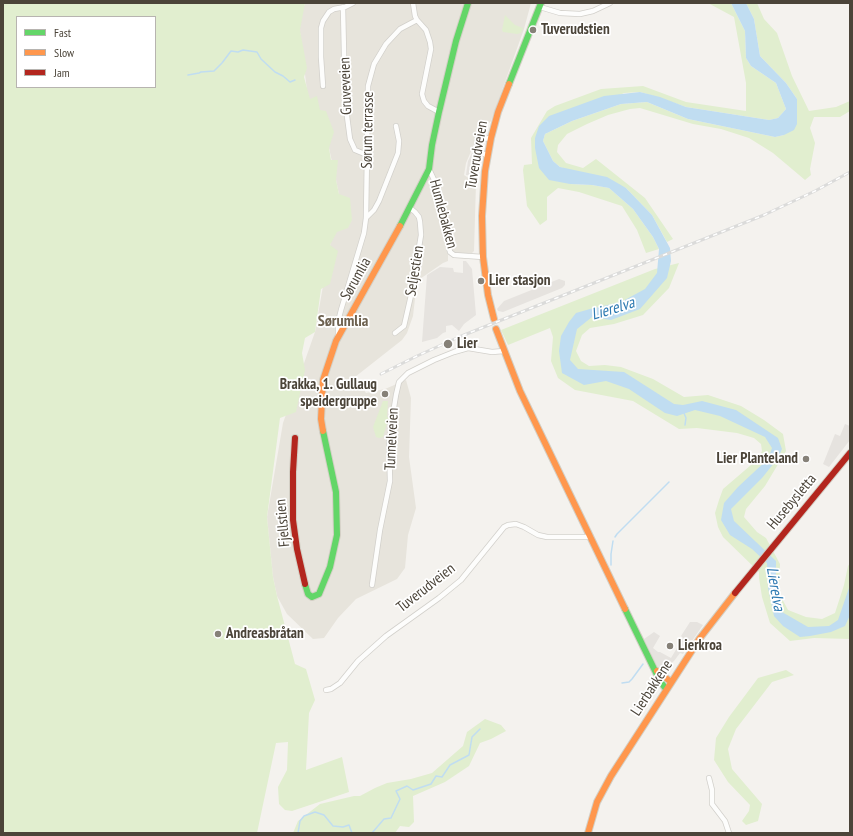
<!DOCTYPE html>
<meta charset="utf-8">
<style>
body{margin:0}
#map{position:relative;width:853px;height:836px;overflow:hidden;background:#f4f2ee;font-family:"PT Sans Narrow",sans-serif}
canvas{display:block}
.frame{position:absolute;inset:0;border:4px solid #4b4439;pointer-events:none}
.legend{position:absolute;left:16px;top:16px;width:140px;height:72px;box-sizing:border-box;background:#fff;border:1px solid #b7b4b0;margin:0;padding:5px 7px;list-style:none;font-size:12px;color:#4b4439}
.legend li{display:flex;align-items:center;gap:8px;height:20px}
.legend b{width:20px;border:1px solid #b7b4b0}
</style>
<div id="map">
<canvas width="853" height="836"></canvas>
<div class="frame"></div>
<ul class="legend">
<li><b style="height:5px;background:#63d668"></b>Fast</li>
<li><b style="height:5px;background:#ff974d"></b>Slow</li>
<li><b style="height:5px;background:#b3261e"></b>Jam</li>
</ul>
</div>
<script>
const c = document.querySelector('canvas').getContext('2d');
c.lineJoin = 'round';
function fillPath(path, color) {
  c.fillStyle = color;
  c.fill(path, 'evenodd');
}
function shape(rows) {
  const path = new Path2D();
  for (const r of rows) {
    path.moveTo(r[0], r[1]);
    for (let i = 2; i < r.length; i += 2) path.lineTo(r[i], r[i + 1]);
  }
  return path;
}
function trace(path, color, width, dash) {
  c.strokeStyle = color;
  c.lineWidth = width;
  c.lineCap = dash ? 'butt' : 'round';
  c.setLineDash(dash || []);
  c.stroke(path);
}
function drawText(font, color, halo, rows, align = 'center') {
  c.font = font + ' "PT Sans Narrow",sans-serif';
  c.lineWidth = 3.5;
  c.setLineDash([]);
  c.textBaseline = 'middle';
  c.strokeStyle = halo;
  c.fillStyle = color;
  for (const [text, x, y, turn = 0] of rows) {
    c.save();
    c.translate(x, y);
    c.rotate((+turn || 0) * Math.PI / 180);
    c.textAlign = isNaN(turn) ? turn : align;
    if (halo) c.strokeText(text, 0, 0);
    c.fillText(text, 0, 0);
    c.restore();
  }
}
fillPath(shape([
 [305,3,531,3,524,29,491,121,478,135,466,163,464,175,476,183,474,251,472,253,448,253,448,261,443,263,417,281,413,316,407,333,402,340,355,377,366,393,385,389,406,380,411,398,409,457,416,508,408,535,405,568,397,579,356,599,338,618,324,638,313,639,287,614,277,596,273,577,267,517,283,423,315,332,339,194,329,148,308,99,299,24]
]), '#e7e4dc');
fillPath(shape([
 [3,3,305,3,300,30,307,68,304,77,310,99,317,96,320,110,326,111,334,132,329,148,331,160,338,160,336,180,339,194,350,198,352,220,348,228,337,232,330,245,338,251,330,284,321,289,315,332,305,338,302,353,305,370,296,412,280,418,267,517,273,577,277,596,295,664,306,669,315,700,309,713,306,770,342,757,349,792,292,811,285,810,279,804,278,787,287,770,288,742,276,743,257,833,3,833],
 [17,17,155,17,155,87,17,87],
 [708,3,731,3,745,31,746,58,751,66,776,83,786,109,778,118,769,120,686,107,660,98,640,92,624,93,535,138,570,184,592,185,609,188,633,209,653,237,659,249,646,253,637,230,622,206,579,192,558,188,547,197,547,220,540,225,527,206,523,170,524,165,532,164,531,138,547,111,555,106,601,89,643,86,686,102,746,111,746,83,734,17],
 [746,3,757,3,764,19,777,33,792,76,809,111,836,107,850,101,850,111,840,117,814,117,810,128,815,143,810,169,811,175,805,180,773,153,749,138,721,129,693,124,640,108,630,109,608,115,587,124,567,134,558,145,557,152,566,163,583,168,596,159,645,198,673,239,667,242,652,215,626,188,560,167,553,161,543,141,545,134,572,121,621,104,647,102,688,119,775,137,784,135,797,99,786,83,760,56,754,19],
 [505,15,515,25,523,28,521,33,517,34,503,32,502,30],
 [679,263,669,288,643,315,614,324,590,328,582,335,576,351,581,361,589,366,605,365,621,367,653,379,684,397,708,395,741,406,764,420,783,434,786,451,765,486,746,509,744,517,757,532,766,538,780,564,779,593,788,610,806,617,822,619,835,613,844,585,848,566,850,563,850,639,814,638,790,641,770,623,762,597,759,578,759,572,723,537,718,527,715,513,719,500,723,489,758,459,762,451,761,444,754,438,737,433,697,428,679,429,633,401,575,390,558,378,551,361,553,337,550,328,508,345,501,330,655,269],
 [383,401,388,401,387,417,390,418,390,420,388,420,383,437,379,438,376,437,373,427],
 [786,670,794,675,772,682,736,729,728,749,732,769,762,804,758,821,746,825,742,821,749,811,750,805,728,782,714,760,716,738,729,717,758,678],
 [485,719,501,725,506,731,491,739,480,743,469,766,445,782,413,796,414,822,409,827,400,826,395,833,293,833,298,821,320,804,354,796,360,796,375,788,387,783,411,779,432,773,463,746,467,732]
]), '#e1eecf');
fillPath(shape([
 [472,153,475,155,479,162,477,176,466,175,468,161],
 [463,261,466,261,472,269,476,315,464,324,459,331,452,325,446,326,446,332,443,333,437,338,422,342,427,275,440,267,453,268,454,272,463,273],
 [559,279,565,281,565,285,562,288,503,312,498,311,497,309,504,301],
 [845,424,850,426,850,440,829,467,823,464,835,434,840,436],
 [690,622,697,622,703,625,683,654,680,653,674,661,663,670,657,666,644,639,654,632,660,636,653,648,658,652,660,652,671,658,683,638,681,636]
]), '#e6e3df');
fillPath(shape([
 [731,3,746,3,754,19,760,56,786,83,797,99,797,124,794,130,784,135,775,137,688,119,647,102,621,104,572,121,545,134,543,141,553,161,560,167,607,177,626,188,652,215,670,248,671,261,667,278,640,309,611,320,592,317,577,329,570,360,578,369,624,372,674,404,683,405,702,401,736,410,778,438,782,449,778,458,762,478,731,509,734,521,776,561,776,590,782,612,808,627,829,626,838,620,850,585,850,615,845,626,831,632,810,636,800,637,783,626,774,616,768,588,767,563,752,549,730,535,721,520,724,503,738,487,768,459,772,448,765,437,720,416,695,410,677,416,665,413,629,389,606,381,584,385,562,373,559,351,561,336,569,322,576,313,590,309,621,302,645,289,657,273,659,249,653,237,633,209,609,188,592,185,570,184,549,180,539,168,535,148,535,138,539,126,549,116,604,96,640,92,660,97,686,107,769,120,778,118,786,109,776,83,751,66,746,58,745,31]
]), '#c0ddf1');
trace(shape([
 [188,75,199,73,201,72,214,71,222,63,231,51,238,52,243,50,257,52,261,59,275,72,283,76,290,82,295,80],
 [684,413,686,418,685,425],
 [615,537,617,534,669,482],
 [611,565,611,554,613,541],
 [622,683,629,682,632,679,643,664],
 [298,833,300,821,304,816,315,812,324,815,333,826,343,827,349,825,352,833],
 [372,833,384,819,391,818,400,799,396,791,407,786,413,790,431,784,436,776,442,777,450,765,469,755,472,737,480,729]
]), '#c0ddf1', 1.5);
const street = shape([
 [413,3,415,16,417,20],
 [343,7,345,101,350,139,355,150,367,155],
 [540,7,560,13,580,14,593,11,610,3],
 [323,86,321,57,321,28,323,21,329,12,334,9,345,7,353,3],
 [488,156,480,152,477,145,479,141,482,139,491,138],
 [429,169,436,184,450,252,454,255,483,257],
 [366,218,374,210,379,201,398,153,399,141,396,126],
 [395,333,404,326,412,291,421,235,420,222,419,217,415,212,410,208],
 [338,337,338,322,341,310,364,233,366,218,368,86,374,64,386,44,400,29,417,20,426,30,430,42,431,49,422,94,424,101,428,106,439,112],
 [372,585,380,530,390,481,389,444,391,426,396,395,399,382,408,373,434,360,454,352,468,348,492,352,504,351],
 [326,690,331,689,340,683,358,661,386,636,439,598,461,580,504,527,508,525,516,524,524,527,538,535,547,537,591,537],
 [709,778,712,790,712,804,725,821,729,833]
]);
const fast = shape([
 [509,84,541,3],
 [400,226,429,169,432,145,439,112,456,41,468,3],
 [305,584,308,594,312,597,319,594,330,567,337,535,336,492,323,431],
 [625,609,660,681,666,689]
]);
const slow = shape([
 [494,319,488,295,483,257,482,216,485,171,491,138,498,112,509,84],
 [496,329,520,391,625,609],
 [323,431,321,419,323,380,336,341,400,226],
 [657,671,671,682],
 [588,833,597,802,611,776,700,638,735,593]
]);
const jam = shape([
 [295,438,293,472,293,520,297,549,305,584],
 [735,593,850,453]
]);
trace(street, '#d2d0cb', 6);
trace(fast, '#d3cfc5', 8);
trace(slow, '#d3cfc5', 8);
trace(jam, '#d3cfc5', 8);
trace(street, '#fdfdfc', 4.5);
trace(fast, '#63d668', 6);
trace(slow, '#ff974d', 6);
trace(jam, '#b3261e', 6);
const rail = shape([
 [381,374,417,356,459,337,764,215,815,191,850,172]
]);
trace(rail, '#dbdbda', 3);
trace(rail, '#fff', 1.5, [4.5]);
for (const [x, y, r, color] of [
 [533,30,4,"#868178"],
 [481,281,4,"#868178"],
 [448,344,5,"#868178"],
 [385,394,4,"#868178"],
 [806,459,4,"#868178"],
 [218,634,4,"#868178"],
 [670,646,4,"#868178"]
]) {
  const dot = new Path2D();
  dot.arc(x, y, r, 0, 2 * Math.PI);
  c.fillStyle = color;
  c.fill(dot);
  trace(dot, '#fff', 1.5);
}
drawText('bold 15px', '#4b4439', '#fff', [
 ["Tuverudstien",541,30],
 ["Lier stasjon",489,281],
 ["Lier",457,344],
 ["Brakka, 1. Gullaug",377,385,"right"],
 ["speidergruppe",377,402,"right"],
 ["Lier Planteland",798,459,"right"],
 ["Andreasbråtan",226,634],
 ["Lierkroa",678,646]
], 'left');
drawText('15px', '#4b4439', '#fff', [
 ["Gruveveien",346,86,-92],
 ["Sørum terrasse",368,130,-89],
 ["Tuverudveien",477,155,-80],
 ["Humlebakken",443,214,75],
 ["Seljestien",415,271,-81],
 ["Sørumlia",356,279,-61],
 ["Tunnelveien",392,439,-87],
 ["Husebysletta",792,502,-50],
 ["Fjellstien",283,523,-95],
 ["Tuverudveien",426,588,-38],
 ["Lierbakkene",652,688,-57]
]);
drawText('italic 16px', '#2e7ab2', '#fff', [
 ["Lierelva",613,309,-17],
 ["Lierelva",775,589,80]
]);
drawText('bold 16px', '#6e6250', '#fff', [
 ["Sørumlia",343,321]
]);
</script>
